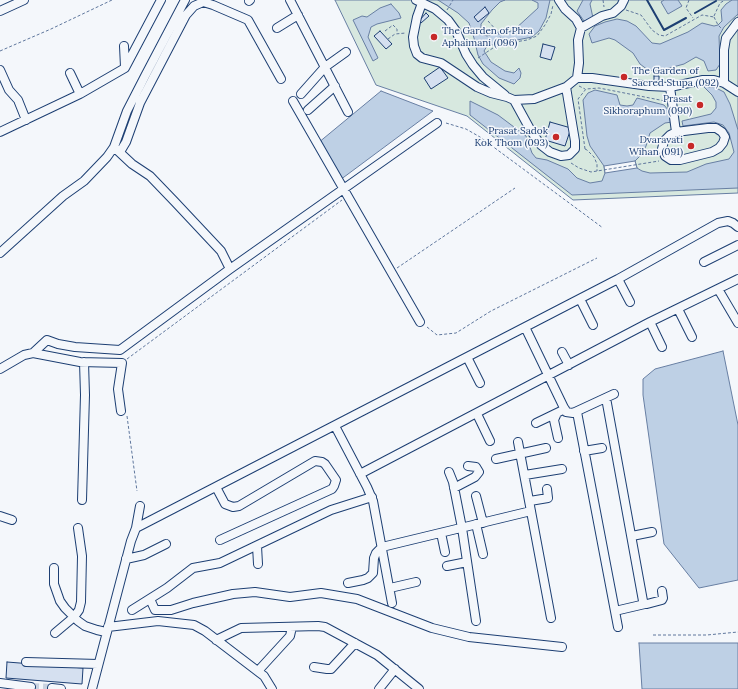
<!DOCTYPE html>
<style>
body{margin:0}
canvas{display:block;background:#f4f7fb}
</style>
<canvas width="738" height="689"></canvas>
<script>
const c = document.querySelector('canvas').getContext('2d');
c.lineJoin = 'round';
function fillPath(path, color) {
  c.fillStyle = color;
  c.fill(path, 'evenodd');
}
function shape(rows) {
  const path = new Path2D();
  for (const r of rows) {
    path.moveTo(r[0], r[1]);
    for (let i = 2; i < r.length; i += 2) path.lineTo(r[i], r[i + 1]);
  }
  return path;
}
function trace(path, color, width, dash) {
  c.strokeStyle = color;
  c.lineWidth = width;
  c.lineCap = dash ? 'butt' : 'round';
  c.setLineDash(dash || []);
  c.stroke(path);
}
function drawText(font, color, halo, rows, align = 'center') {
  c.font = font + ' Lora,serif';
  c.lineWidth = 3;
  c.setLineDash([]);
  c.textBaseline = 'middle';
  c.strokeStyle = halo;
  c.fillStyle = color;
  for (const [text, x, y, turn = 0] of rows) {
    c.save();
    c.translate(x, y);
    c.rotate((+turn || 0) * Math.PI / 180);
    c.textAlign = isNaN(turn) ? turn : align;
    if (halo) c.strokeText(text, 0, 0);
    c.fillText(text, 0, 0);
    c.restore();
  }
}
const green = shape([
 [335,0,738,0,738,193,573,200,467,116,376,85,335,0]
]);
fillPath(green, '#d7e8df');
trace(green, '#687fa3', 1);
const water = shape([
 [438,0,505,0,500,2,492,10,481,24,481,34,487,36,501,31,508,32,514,30,538,8,538,3,532,0,550,0,546,18,539,31,532,37,487,46,484,51,491,62,505,71,514,73,519,68,521,73,520,78,514,84,499,78,483,64,478,55,474,38,469,23,458,13,438,0],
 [583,0,592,0,590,4,593,18,584,21,577,11,583,0],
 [664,0,678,0,682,6,668,14,661,2,664,0],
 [732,0,738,0,738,14,724,27,719,36,720,64,716,70,708,71,704,61,696,57,684,64,658,71,648,70,640,64,633,53,615,40,609,38,592,43,589,34,595,26,605,22,617,19,627,21,636,26,652,43,660,44,688,32,702,23,714,26,718,25,722,21,721,10,726,4,732,0],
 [391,4,399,13,401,18,377,24,371,27,368,37,378,58,373,61,353,20,362,16,367,17,380,8,391,4],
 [703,86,716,88,724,92,730,104,738,130,738,188,572,195,470,115,470,101,498,115,526,136,532,153,536,158,547,160,568,169,577,178,590,183,602,181,605,173,604,166,590,146,587,136,583,100,588,93,595,90,617,95,620,105,627,106,633,105,637,98,664,105,669,111,672,122,665,123,650,133,646,146,642,154,635,161,637,168,642,171,650,173,687,172,706,164,729,159,734,152,729,133,723,125,714,122,683,126,682,121,711,114,716,108,716,102,712,95,703,86],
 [381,91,433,111,340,180,318,143,381,91],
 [723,351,738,425,738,580,699,588,664,544,643,395,643,379,655,369,723,351],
 [639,643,738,643,738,689,642,689,639,643]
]);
fillPath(water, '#bed0e5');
trace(water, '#687fa3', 1);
const pier = shape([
 [635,161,637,168,605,173,604,166,635,161]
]);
fillPath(pier, '#f4f7fb');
trace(pier, '#687fa3', 1);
const building = shape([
 [485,7,489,13,478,22,474,17,485,7],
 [426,13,429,16,421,23,419,21,426,13],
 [380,31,392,44,386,49,374,36,380,31],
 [543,44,555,47,551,60,540,57,543,44],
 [440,67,448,78,431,89,424,78,440,67],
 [654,76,659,76,659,81,654,81,654,76],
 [550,122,571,128,565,146,545,140,550,122],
 [7,662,83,668,82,684,6,678,7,662]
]);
fillPath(building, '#d5e0f0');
trace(building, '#1d3f73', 1);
trace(shape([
 [31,687,52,688]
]), '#c9d2e0', 8, [8, 4]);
const minor = shape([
 [290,0,348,112],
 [416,0,435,9,448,20,456,31,466,54,473,65,483,77,505,95],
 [559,0,565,9,576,19,581,28,578,40,579,63,577,78],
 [249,1,250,0],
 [422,3,417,17,413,37,414,46,417,54,422,58,441,63,477,87,491,93,507,97,514,100,534,99,566,87,577,78,592,78,649,86,670,87,703,80,714,80,724,83,738,92],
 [0,11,24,0],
 [277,28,298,15],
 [581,28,602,16,613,13,621,6,624,0],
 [124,46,125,67],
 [0,70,9,90,18,100,26,120],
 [70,73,80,94],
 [724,83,724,50,726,38,738,22],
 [670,87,676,132],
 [301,94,325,67,346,52],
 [514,100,531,131,541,145,550,152,561,156,569,155,575,149,575,141,566,87],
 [293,101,420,322],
 [308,110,335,86],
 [708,128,716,128,722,132,725,137,723,143,719,148,712,152,680,160,671,160,665,156,662,149,664,141,670,135,676,132,708,128],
 [0,132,80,94,125,68,161,0],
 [116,149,132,164,150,176,175,202,221,251,230,269],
 [120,152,126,142,140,103,186,15,194,6,203,2,213,5,248,20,281,79],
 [0,253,63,196,84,181,107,157,114,147,127,111,145,76,185,0],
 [704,262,738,245],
 [618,279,630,302],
 [718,289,738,323],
 [580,299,593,325],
 [678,309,692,337],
 [650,322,662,347],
 [525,327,566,412,573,413,614,394],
 [562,352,569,365],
 [33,353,47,340,58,344,75,347,120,350,230,269,437,123],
 [467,357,480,383],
 [0,369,24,355,33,353,80,362,122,363,118,389,121,411],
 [606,398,643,601,645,604,647,604,662,600,663,598,662,591],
 [577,412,618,627],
 [477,414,490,441],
 [335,426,367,487,373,501,392,603],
 [558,438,554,420,557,413,536,423,565,409],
 [518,442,551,618],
 [584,451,602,448],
 [496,459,546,448],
 [449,472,453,482,462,528,476,621],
 [360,474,650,322,738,279],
 [525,475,562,469],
 [216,487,225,504,233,507,239,506,315,461,322,462,325,464,336,480,334,486,332,489,220,540],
 [454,488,475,477,479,472,476,467,468,466],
 [476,496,483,523],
 [82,500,85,395,84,362],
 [530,501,548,498,547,489],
 [0,516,12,520],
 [476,524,483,554],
 [136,528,140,506],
 [441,533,445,552],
 [632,536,652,532],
 [257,546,258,564],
 [126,559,144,555,166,544],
 [447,566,467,562],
 [54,568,54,584,60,601,65,608,78,621,85,626,97,630,106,632],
 [348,583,363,580,368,578,373,573,374,558,376,553,382,547,531,511],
 [390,588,416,582],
 [150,599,155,610,171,610,193,603,233,594,255,592,290,597,321,593,357,599,432,628,469,637,562,647],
 [132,610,167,588,193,568,220,563,331,510,372,497],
 [615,611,645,604],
 [108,627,158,621,194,625,205,631,260,673,264,676,272,689],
 [55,633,74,617,79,610,81,602,82,556,78,528],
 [216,640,241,628,318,626,325,627,377,655,419,689],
 [26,662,98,664],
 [314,667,327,669,331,669,355,643],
 [258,671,290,636,292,627],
 [0,683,31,687],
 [52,688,61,689],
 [92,689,131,541,136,528,618,279,718,223,728,221,733,223,738,227],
 [379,689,395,669]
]);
trace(minor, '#1d3f73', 10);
trace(shape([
 [603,0,604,7],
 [689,0,686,8,693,18],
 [447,10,453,0],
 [626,10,641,15,652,30,659,35,665,36,702,15,714,17],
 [714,16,720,3,725,0],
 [714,17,718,25,723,30],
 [488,21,498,32,503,44],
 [385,31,393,25,397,29,397,33],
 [388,39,395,34,406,33],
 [0,51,51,29,112,0],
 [478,58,493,48,503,44,527,40,537,36,545,25,551,14,553,5],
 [579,86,585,89],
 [446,123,466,129,480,137,603,228],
 [585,149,578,99,586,89,599,88,665,101],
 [585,149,587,150,594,157,597,164,597,171],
 [571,163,579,168,591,172,659,161],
 [397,268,515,188],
 [427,327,437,335,456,333,491,311,597,258],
 [127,359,342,200],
 [127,416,137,491],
 [653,635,707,635,738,632]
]), '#5e769c', 1, [3, 2]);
trace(minor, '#f4f7fb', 8);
trace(shape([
 [647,0,664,30,686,18],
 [695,13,716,1]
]), '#1d3f73', 2);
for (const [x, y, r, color] of [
 [434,37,4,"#c62828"],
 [624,77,4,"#c62828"],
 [700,105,4,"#c62828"],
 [556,137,4,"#c62828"],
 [691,146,4,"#c62828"]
]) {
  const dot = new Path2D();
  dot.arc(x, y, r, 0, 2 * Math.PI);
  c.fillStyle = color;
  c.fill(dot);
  trace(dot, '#f4f7fb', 1.5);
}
drawText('10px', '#1d3f73', '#f4f7fb', [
 ["The Garden of Phra",442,31,"left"],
 ["Aphaimani (096)",442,43,"left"],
 ["The Garden of",632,71,"left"],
 ["Sacred Stupa (092)",632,83,"left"],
 ["Prasat",692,99],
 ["Sikhoraphum (090)",692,111],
 ["Prasat Sadok",548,131],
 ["Kok Thom (093)",548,143],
 ["Dvaravati",683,140],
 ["Wihan (091)",683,152]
], 'right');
</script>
